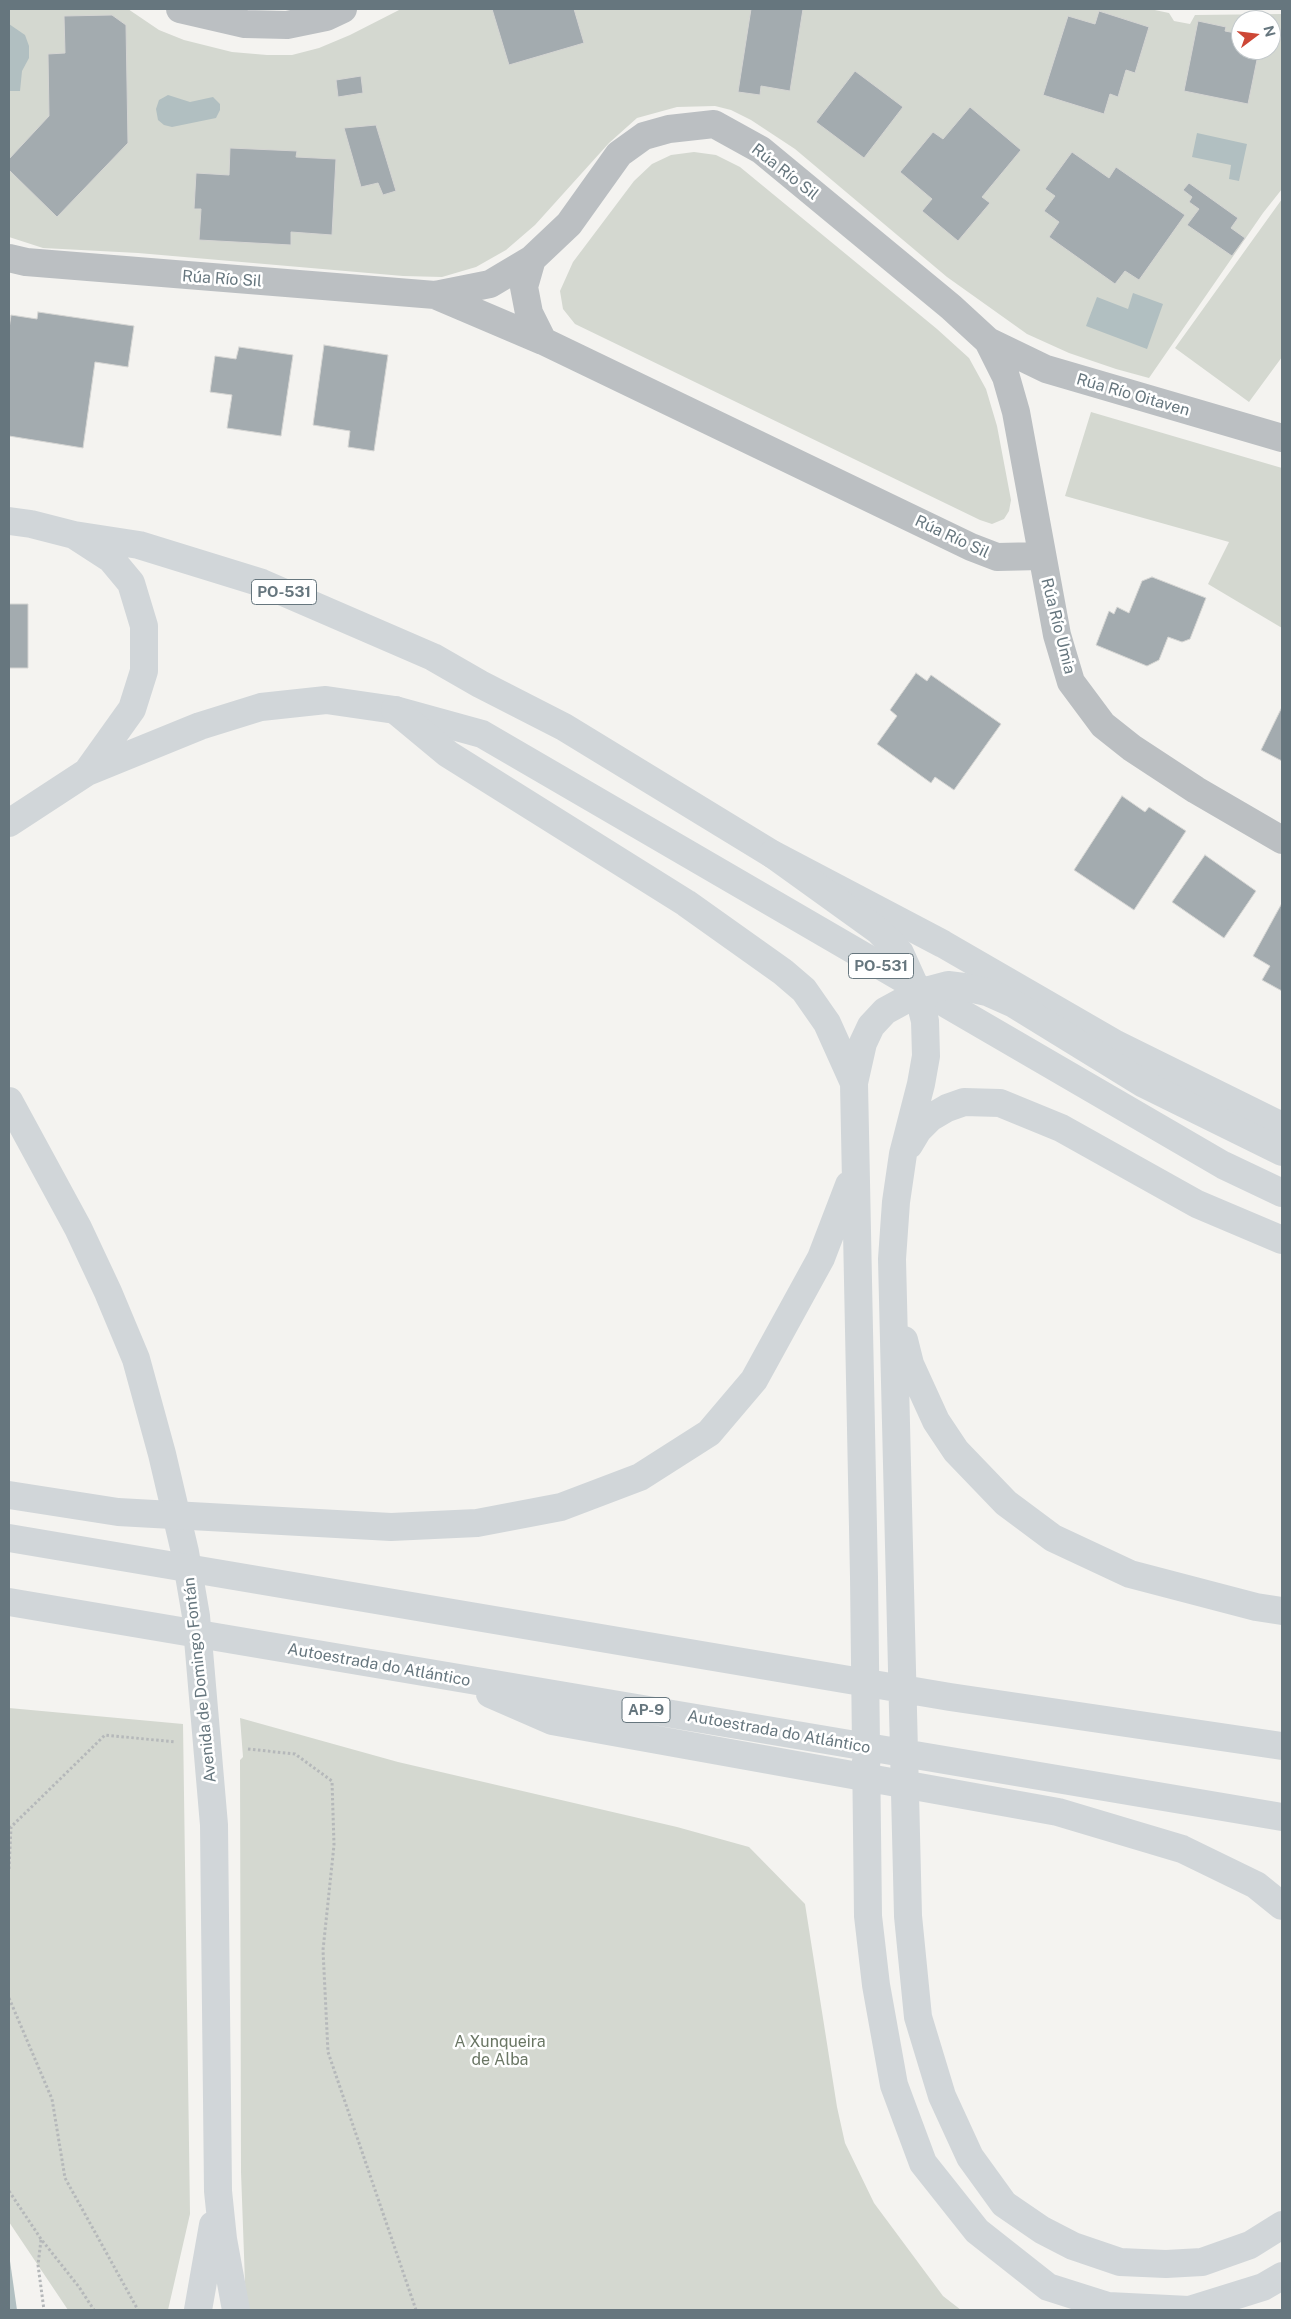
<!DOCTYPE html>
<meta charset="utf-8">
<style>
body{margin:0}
#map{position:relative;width:1291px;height:2319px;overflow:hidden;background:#f4f3f0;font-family:"Public Sans",sans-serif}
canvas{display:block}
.frame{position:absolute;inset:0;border:10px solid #66767e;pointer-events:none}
.north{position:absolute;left:1231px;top:10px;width:50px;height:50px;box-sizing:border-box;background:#fff;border:1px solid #c2c8cb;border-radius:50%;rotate:75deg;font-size:14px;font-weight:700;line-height:20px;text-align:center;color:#66767e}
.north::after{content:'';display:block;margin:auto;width:18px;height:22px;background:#cd4736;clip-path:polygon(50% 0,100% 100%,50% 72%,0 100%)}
</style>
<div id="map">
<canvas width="1291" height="2319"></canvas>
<div class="frame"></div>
<div class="north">N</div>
</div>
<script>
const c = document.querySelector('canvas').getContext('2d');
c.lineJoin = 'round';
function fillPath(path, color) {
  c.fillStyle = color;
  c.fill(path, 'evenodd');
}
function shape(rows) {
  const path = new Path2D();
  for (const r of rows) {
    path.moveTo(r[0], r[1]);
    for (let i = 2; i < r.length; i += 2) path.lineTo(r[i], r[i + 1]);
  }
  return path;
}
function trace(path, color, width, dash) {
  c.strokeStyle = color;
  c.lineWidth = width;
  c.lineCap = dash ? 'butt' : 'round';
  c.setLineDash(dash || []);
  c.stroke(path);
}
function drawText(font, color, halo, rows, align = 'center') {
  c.font = font + ' "Public Sans",sans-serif';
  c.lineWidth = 5;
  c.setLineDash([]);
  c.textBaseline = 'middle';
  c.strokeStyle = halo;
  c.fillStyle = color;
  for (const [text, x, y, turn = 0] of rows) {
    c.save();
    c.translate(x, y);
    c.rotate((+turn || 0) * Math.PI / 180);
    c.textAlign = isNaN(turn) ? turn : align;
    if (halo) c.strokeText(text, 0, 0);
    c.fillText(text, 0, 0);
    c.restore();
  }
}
fillPath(shape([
 [9,9,128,9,159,30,184,40,232,52,267,55,292,55,319,48,350,35,401,9,1150,9,1169,13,1174,21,1190,24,1195,15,1282,14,1282,189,1263,213,1149,378,1116,369,1069,353,1027,334,947,277,795,149,751,120,731,110,715,106,677,107,637,118,609,143,535,225,506,250,476,267,442,277,403,276,138,253,43,248,9,237],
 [1241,20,1271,20,1271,50,1241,50],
 [694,152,716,155,740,167,937,329,969,358,986,389,997,426,1011,500,1009,511,1004,519,992,524,980,520,575,324,563,309,560,291,573,262,634,181,652,164,671,155],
 [1282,199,1282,357,1249,402,1175,348],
 [1091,412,1282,468,1282,628,1208,584,1229,542,1065,496],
 [9,1708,183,1724,190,2214,168,2310,68,2310,9,2222],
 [240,1718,398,1762,677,1827,749,1847,805,1904,837,2107,845,2143,874,2203,943,2296,961,2310,246,2310,241,2172,240,1760,243,1757]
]), '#d4d8d0');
fillPath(shape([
 [9,24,25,35,29,46,29,58,22,71,20,91,9,91],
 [168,95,190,102,213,97,220,104,220,110,216,118,172,127,164,125,158,120,156,109,159,100],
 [1197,133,1247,144,1239,181,1229,179,1231,165,1192,157],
 [1133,293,1163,304,1147,349,1086,326,1097,297,1128,309],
 [9,2254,17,2310,9,2310]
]), '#b1bfc1');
const building = shape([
 [492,9,574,9,584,43,509,65,492,9],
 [751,9,803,9,790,91,761,86,760,95,738,92,751,9],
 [1099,11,1149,27,1135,73,1126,70,1118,97,1110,94,1104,114,1043,95,1068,16,1095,24,1099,11],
 [112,15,126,25,128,143,57,217,9,170,9,159,49,116,48,54,65,53,64,16,112,15],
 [1198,21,1226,27,1225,31,1241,34,1241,50,1259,50,1248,104,1184,91,1198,21],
 [855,71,903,107,864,158,816,122,855,71],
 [361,76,363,93,338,97,336,80,361,76],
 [970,107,1021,150,982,197,990,203,958,241,922,211,932,199,900,172,933,132,943,139,970,107],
 [376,125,396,191,383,195,378,183,361,187,344,128,376,125],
 [230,148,297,151,296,157,336,159,332,235,291,232,291,245,199,240,201,209,194,209,196,173,229,175,230,148],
 [1072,152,1109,178,1116,167,1185,215,1139,280,1125,271,1115,284,1049,237,1059,222,1044,211,1055,196,1045,189,1072,152],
 [1189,183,1238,218,1231,228,1245,238,1232,256,1187,225,1199,209,1189,202,1192,197,1183,190,1189,183],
 [38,312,134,326,128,367,95,362,83,448,9,436,9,329,11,315,37,319,38,312],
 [324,345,388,355,374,451,348,447,350,431,313,425,324,345],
 [239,347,293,355,281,436,227,428,232,395,210,392,215,356,236,359,239,347],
 [1152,577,1206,598,1190,639,1182,642,1168,637,1159,660,1147,666,1096,645,1109,611,1114,614,1117,607,1129,613,1142,581,1152,577],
 [9,604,28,604,28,668,9,668,9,604],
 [916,673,927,681,931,675,1001,724,954,790,935,777,931,783,877,744,897,716,890,710,916,673],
 [1282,707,1282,761,1261,750,1282,707],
 [1122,796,1145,812,1149,807,1186,831,1134,910,1074,870,1122,796],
 [1205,855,1256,891,1224,938,1172,902,1205,855],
 [1282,903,1282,991,1262,980,1270,966,1253,956,1282,903]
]);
fillPath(building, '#a3abaf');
trace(building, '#d5d5d3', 1);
trace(shape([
 [248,1749,295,1754,332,1781,334,1845,323,1950,328,2052,416,2310],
 [9,1869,11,1827,105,1735,175,1742],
 [9,1998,52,2099,65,2178,138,2310],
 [9,2191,41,2239,79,2287,94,2310],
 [41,2240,38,2265,44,2310]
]), '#b5b8ba', 3, [2.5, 2.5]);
trace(shape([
 [180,9,245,24,287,25,326,17,343,9],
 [9,258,26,262,435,295,490,284,532,259,569,224,619,154,644,136,669,129,714,124,761,150,951,307,988,341,1046,369,1282,438],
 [532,259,524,287,529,313,543,341],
 [435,295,543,341,971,547,997,557,1041,556],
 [988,341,1006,377,1016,412,1057,635,1071,682,1103,725,1132,748,1196,790,1282,840]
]), '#bbbfc2', 28);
trace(shape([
 [9,1101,78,1228,108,1292,136,1359,162,1454,185,1552,196,1616,214,1825,218,2191,223,2239,236,2310],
 [198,2310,213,2225]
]), '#d1d6d9', 28);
trace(shape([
 [9,521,31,524,74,535,111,559,131,583,144,626,144,671,132,709,87,772,9,823],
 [74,535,139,545,262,583,433,657,480,684,564,727,772,854,943,944,1116,1044,1282,1126],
 [87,772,200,726,261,707,326,700,395,710,482,734,1223,1165,1282,1193]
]), '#d1d6d9', 28);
trace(shape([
 [395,710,448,754,686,903,783,972,804,990,827,1023,854,1083,864,1577,868,1916,876,1985,894,2085,923,2163,977,2231,1048,2287,1108,2306,1189,2310,1263,2287,1282,2276],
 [772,854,879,931,900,953,918,993,925,1021,926,1056,921,1084,903,1154,896,1202,892,1259,908,1916,918,2017,942,2096,970,2157,1004,2204,1042,2230,1073,2246,1120,2262,1166,2264,1202,2262,1250,2245,1282,2225],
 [854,1083,863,1043,871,1026,885,1011,918,993,948,985,964,987,987,992,1014,1004,1144,1084,1282,1152],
 [909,1145,918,1130,930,1118,947,1108,964,1102,1000,1103,1061,1128,1197,1204,1282,1240],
 [904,1340,910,1364,936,1421,956,1451,1006,1503,1053,1538,1130,1574,1256,1607,1282,1611],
 [9,1495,118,1512,391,1527,477,1523,561,1507,640,1477,709,1433,754,1380,821,1258,849,1185],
 [9,1538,950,1697,1282,1746],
 [9,1602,1282,1817],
 [490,1694,552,1721,1058,1812,1182,1849,1256,1885,1282,1906]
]), '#d1d6d9', 28);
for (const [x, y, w] of [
 [284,592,65],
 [881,966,65],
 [646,1710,48]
]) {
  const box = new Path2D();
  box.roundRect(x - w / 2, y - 12.5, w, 25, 4);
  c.fillStyle = '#fff';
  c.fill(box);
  trace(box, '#66767e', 1);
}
drawText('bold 15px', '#66767e', null, [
 ["PO-531",284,592],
 ["PO-531",881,966],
 ["AP-9",646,1710]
]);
drawText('16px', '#66767e', '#fff', [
 ["Rúa Río Sil",785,172,38],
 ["Rúa Río Sil",222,279,4],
 ["Rúa Río Oitaven",1133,395,16],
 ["Rúa Río Sil",952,537,25],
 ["Rúa Río Umia",1058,626,76],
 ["Autoestrada do Atlántico",379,1665,10],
 ["Avenida de Domingo Fontán",200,1680,-96],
 ["Autoestrada do Atlántico",779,1732,10]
]);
drawText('16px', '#6a7664', '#fff', [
 ["A Xunqueira",500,2042],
 ["de Alba",500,2060]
]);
</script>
